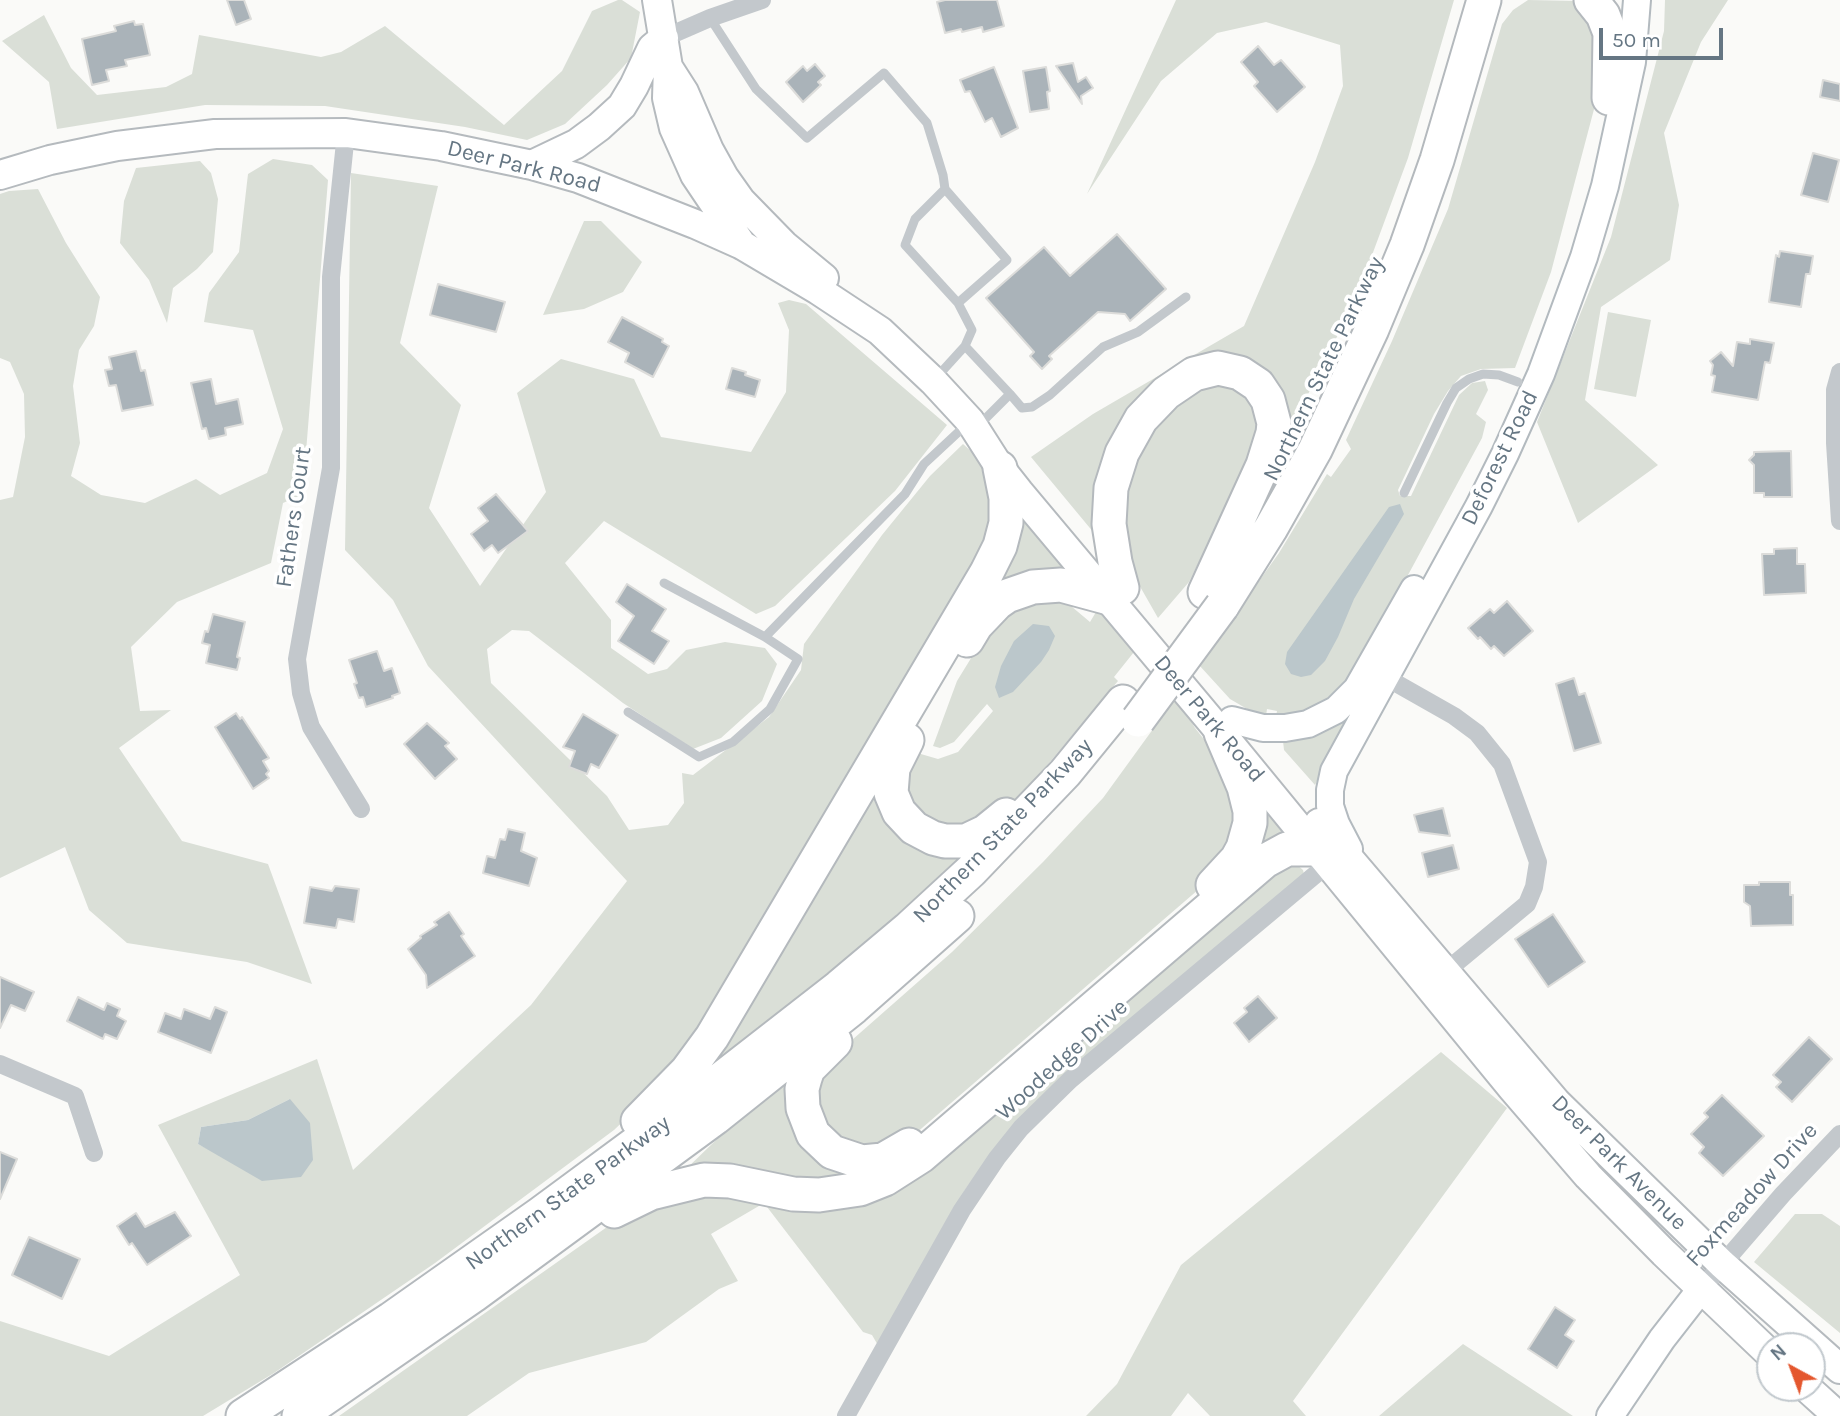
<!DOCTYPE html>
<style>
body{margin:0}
#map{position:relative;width:1840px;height:1416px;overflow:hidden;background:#fafaf8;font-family:Karla,sans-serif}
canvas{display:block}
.north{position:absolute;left:1756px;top:1332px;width:70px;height:70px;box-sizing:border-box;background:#fff;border:2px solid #c1c8cd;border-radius:50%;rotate:319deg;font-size:19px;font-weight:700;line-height:28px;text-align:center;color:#657683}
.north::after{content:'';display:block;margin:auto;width:24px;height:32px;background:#e4572e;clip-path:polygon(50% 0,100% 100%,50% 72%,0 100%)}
.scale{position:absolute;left:1599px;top:28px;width:124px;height:32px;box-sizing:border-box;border:4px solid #657683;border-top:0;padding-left:9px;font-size:21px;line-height:24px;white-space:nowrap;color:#657683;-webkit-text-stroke:5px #fff;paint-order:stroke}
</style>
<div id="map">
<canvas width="1840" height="1416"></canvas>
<div class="north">N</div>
<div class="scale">50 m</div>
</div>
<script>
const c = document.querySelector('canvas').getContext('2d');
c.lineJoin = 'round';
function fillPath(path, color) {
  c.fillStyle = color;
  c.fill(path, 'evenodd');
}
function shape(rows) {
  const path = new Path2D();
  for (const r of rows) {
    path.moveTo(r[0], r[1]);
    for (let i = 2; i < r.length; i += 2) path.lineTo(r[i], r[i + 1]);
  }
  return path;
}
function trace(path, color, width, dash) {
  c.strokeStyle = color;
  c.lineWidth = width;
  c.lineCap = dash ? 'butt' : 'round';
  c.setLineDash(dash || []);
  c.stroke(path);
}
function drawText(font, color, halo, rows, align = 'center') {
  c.font = font + ' Karla,sans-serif';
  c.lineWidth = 7;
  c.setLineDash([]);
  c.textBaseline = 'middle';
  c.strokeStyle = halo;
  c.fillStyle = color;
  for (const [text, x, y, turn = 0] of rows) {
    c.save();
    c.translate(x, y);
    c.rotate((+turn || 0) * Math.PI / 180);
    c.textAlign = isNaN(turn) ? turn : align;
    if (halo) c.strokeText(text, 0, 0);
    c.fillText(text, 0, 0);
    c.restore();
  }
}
fillPath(shape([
 [618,0,622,0,640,12,631,58,607,85,565,124,527,140,465,127,325,106,205,105,57,129,49,82,2,41,44,15,71,68,97,95,166,87,192,74,199,35,321,57,341,52,385,26,504,125,562,71,592,11],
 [1176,0,1454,0,1408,158,1355,301,1293,424,1286,423,1266,376,1173,379,1094,533,1031,457,1093,414,1244,326,1315,162,1343,86,1340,45,1266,22,1217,33,1161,81,1087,194],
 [1528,0,1579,1,1607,60,1551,272,1515,368,1481,369,1461,376,1448,391,1434,414,1398,490,1400,496,1411,496,1459,395,1472,383,1485,381,1488,390,1476,414,1486,422,1482,438,1347,688,1323,708,1276,716,1277,711,1267,709,1266,716,1254,713,1230,699,1199,665,1279,553,1327,474,1331,477,1351,449,1346,440,1392,341,1448,209,1502,24,1513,10],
 [1665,0,1728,0,1701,42,1664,133,1679,205,1670,260,1601,307,1585,400,1658,465,1578,523,1537,422,1611,237,1664,31],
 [273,159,312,165,328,180,303,489,299,496,283,503,271,563,177,602,131,647,140,711,171,710,119,748,182,841,268,864,312,984,247,962,127,943,89,910,65,847,0,878,0,500,13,497,25,437,24,394,10,362,0,358,0,194,9,191,38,189,66,243,100,297,94,326,79,350,73,386,80,443,71,476,101,495,145,503,196,479,220,495,267,473,283,429,253,330,204,322,209,293,239,252,248,174],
 [200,161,211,173,218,199,213,252,197,269,173,288,167,323,149,280,120,243,124,201,136,168],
 [351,173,438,186,400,343,461,405,429,508,480,586,546,492,517,393,561,359,634,379,661,437,751,452,786,392,789,330,778,303,789,300,806,304,947,425,895,491,775,606,756,614,604,521,565,563,611,620,611,648,648,674,667,669,686,650,725,642,765,648,777,664,762,701,721,738,693,749,623,703,529,631,512,630,487,649,491,683,607,796,629,830,668,825,684,803,682,773,693,775,769,717,801,670,804,644,882,535,930,476,963,444,981,460,995,483,998,534,675,1072,614,1130,435,1263,274,1373,203,1416,0,1416,0,1321,109,1356,240,1275,158,1125,317,1059,353,1170,531,1005,627,881,428,666,393,600,345,550],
 [290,1099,216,1153,198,1144,201,1127,248,1120],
 [584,221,601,221,642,262,623,292,584,309,543,315],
 [1608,312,1651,320,1636,397,1594,389],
 [1217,379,1244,384,1268,424,1189,582,1158,618,1126,562,1121,520,1130,471,1151,430,1188,392],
 [1025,517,1075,570,996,595,1020,519],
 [1065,601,1090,622,1099,607,1138,647,1114,677,1118,681,1039,775,1002,813,941,831,913,813,903,785,914,752,938,759,958,752,993,711,987,704,954,742,940,748,933,746,957,681,992,624,1017,602],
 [1177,696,1195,728,1234,777,1242,831,1206,883,900,1147,868,1155,822,1126,814,1094,827,1062,952,952,1043,862,1103,798],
 [1357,712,1332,752,1315,785,1284,750,1283,741,1312,736,1335,726],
 [879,780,961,853,964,862,887,936,691,1080],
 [1261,803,1287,834,1254,853],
 [1283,862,1295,863,1303,870,1304,874,1007,1132,965,1190,879,1347,872,1335,863,1332,764,1203,711,1234,738,1281,719,1289,646,1342,529,1373,467,1416,339,1416,607,1227,644,1207,693,1193,825,1207],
 [1441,1052,1507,1108,1293,1401,1306,1416,1210,1416,1188,1393,1171,1416,1086,1416,1117,1384,1181,1265],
 [796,1072,796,1100,854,1169,857,1185,685,1170,740,1117],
 [1795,1214,1822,1214,1840,1226,1840,1333,1754,1262],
 [1463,1344,1573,1416,1379,1416]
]), '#dadfd7');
fillPath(shape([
 [1400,504,1404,514,1354,599,1338,637,1325,661,1311,675,1301,677,1291,674,1285,664,1287,652,1389,507],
 [1033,624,1049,626,1055,636,1049,650,1041,662,1013,692,999,698,995,687,1001,666,1014,641],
 [290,1099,310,1123,313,1160,301,1177,262,1181,198,1144,201,1127,248,1120]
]), '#bbc7cb');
const building = shape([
 [227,0,244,0,251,19,236,25,227,0],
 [945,0,997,0,1004,26,983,32,982,27,962,32,961,29,945,33,937,2,945,0],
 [134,21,135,25,143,24,150,55,125,60,127,66,106,70,109,81,92,85,82,39,116,31,114,26,134,21],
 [1258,46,1274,65,1281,60,1305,87,1277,112,1254,86,1258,82,1241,62,1258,46],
 [1073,63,1078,82,1086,77,1093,88,1081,96,1082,104,1056,66,1073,63],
 [815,64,825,76,818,82,821,85,803,102,786,82,803,66,807,71,815,64],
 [994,67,1018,128,1001,137,992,118,985,122,970,91,965,92,960,80,994,67],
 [1046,67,1050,91,1047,92,1049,109,1030,112,1023,71,1046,67],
 [1823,80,1840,84,1840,101,1820,97,1823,80],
 [1813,153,1839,160,1828,202,1801,195,1813,153],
 [1117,234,1166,289,1130,321,1125,314,1098,312,1049,356,1052,359,1042,369,1030,356,1034,352,986,298,1044,247,1070,276,1117,234],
 [1780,251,1813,256,1810,274,1806,274,1801,307,1769,302,1776,255,1779,257,1780,251],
 [438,284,505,302,496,332,430,315,438,284],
 [622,317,663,339,662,342,669,346,653,377,625,362,629,353,608,342,622,317],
 [1750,339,1774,343,1770,363,1765,362,1758,400,1712,392,1715,376,1711,375,1713,365,1710,361,1721,352,1733,366,1737,342,1750,344,1750,339],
 [136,351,141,371,145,370,153,405,122,411,116,385,109,386,105,370,112,369,109,357,136,351],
 [732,368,746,372,745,375,760,380,755,397,726,389,732,368],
 [211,379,216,404,238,399,243,424,225,428,226,435,209,439,206,428,202,429,191,383,211,379],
 [1791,451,1792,497,1764,497,1764,493,1754,493,1754,465,1749,460,1754,455,1754,452,1791,451],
 [496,494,528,531,498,553,492,545,484,551,471,534,488,521,478,508,496,494],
 [1797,548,1797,564,1805,564,1806,593,1764,595,1762,554,1774,554,1774,549,1797,548],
 [627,584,666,609,652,631,669,641,654,664,618,641,634,616,616,602,627,584],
 [1507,601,1533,631,1504,656,1494,646,1491,649,1480,637,1478,639,1468,628,1490,609,1494,613,1507,601],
 [213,614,245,622,237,657,240,658,237,670,206,663,210,645,202,643,205,631,208,632,213,614],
 [377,651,384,671,392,668,400,693,392,696,393,698,366,707,363,697,359,698,354,684,357,683,349,660,377,651],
 [1574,678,1579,695,1585,693,1601,743,1574,751,1556,684,1574,678],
 [236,713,240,719,242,717,269,758,263,761,269,771,266,774,269,778,253,789,215,727,236,713],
 [583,714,618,735,599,768,591,764,587,774,569,767,575,751,563,747,583,714],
 [427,723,449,743,445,746,457,759,435,779,404,744,427,723],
 [1443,808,1450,836,1419,832,1414,815,1443,808],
 [508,829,525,833,521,851,537,858,529,886,483,873,487,856,495,858,500,839,505,840,508,829],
 [1453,845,1459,869,1428,877,1422,853,1453,845],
 [1759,882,1790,882,1790,895,1793,895,1793,925,1751,926,1750,906,1744,902,1744,885,1759,885,1759,882],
 [335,886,359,889,354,922,338,919,336,928,304,923,310,887,332,891,335,886],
 [449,912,464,934,461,936,475,956,427,988,426,975,408,949,421,938,420,936,437,925,434,922,449,912],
 [1553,914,1585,962,1548,987,1515,939,1553,914],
 [0,977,34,992,25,1011,11,1005,0,1028,0,977],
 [1258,996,1277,1018,1249,1042,1234,1023,1247,1012,1244,1008,1258,996],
 [78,997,104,1010,107,1003,120,1009,117,1016,126,1021,117,1039,105,1034,103,1039,67,1021,78,997],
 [215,1007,227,1012,211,1053,158,1032,165,1013,181,1019,184,1009,210,1019,215,1007],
 [1809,1037,1832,1059,1792,1102,1776,1087,1781,1082,1773,1075,1809,1037],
 [1722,1095,1764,1136,1723,1176,1699,1153,1704,1147,1691,1134,1708,1117,1704,1113,1722,1095],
 [0,1152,17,1159,0,1199,0,1152],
 [175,1212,191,1236,147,1265,132,1243,129,1245,117,1226,136,1213,145,1227,175,1212],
 [29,1237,80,1259,62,1299,12,1275,29,1237],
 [1555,1307,1575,1320,1565,1335,1574,1341,1557,1368,1528,1349,1555,1307]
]);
fillPath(building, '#aab3b9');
trace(building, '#dcdcda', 2);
const secondary = shape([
 [1232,720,1263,728,1285,728,1308,724,1336,710,1357,689,1414,589],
 [1349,849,1336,824,1330,806,1330,790,1334,771,1479,506,1505,454,1541,374,1584,257,1605,186,1632,62,1637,0],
 [1610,1416,1662,1339,1701,1289]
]);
const primary = shape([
 [657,0,668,67,667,98,674,128,695,175,742,245],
 [668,67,684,92,709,150,724,177,741,201,784,245,824,278],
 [532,165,576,144,599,127,622,106,634,86,652,48,664,38],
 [0,175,50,160,117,146,215,134,346,133,441,146,532,165,578,178,695,224,742,245,818,290,880,331,933,381,970,421,1000,468,1019,492,1221,733,1513,1089,1588,1176,1664,1253,1770,1354],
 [1319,823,1557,1103,1722,1264,1840,1369],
 [1807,1388,1838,1416]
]);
const highway = shape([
 [1591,0,1603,15,1610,33,1609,98],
 [1122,588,1115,562,1109,524,1111,488,1122,453,1141,419,1166,393,1194,374,1218,368,1240,373,1258,385,1268,400,1274,423,1273,433,1263,465,1205,592],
 [1222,606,1271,528,1315,450,1372,329,1407,245,1437,160,1484,0],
 [967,640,976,625,997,603,1007,596,1033,587,1061,585,1109,598],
 [907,740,893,768,891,793,899,812,914,828,933,838,945,841,966,841,985,832,1006,815],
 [1213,885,1237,859,1243,848,1250,823,1250,811,1244,787,1221,733],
 [835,1042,808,1069,805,1078,802,1089,803,1108,813,1134,832,1152,862,1162,883,1160,909,1145],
 [638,1121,687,1071,712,1037,987,572,1000,546,1006,523,1006,498,1000,468],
 [614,1211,651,1193,704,1180,730,1181,793,1194,819,1195,860,1189,885,1179,921,1156,1265,861,1287,849,1315,849],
 [243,1416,391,1319,540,1214,685,1107,839,987,908,929,971,871,1065,773,1123,702],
 [299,1416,474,1295,715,1118,854,1007,957,916]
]);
trace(secondary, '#b3babf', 30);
trace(primary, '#b5babe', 32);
trace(highway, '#b4b9bd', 37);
trace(shape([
 [710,18,756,89,807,138,884,73,927,123,943,175,945,189,915,219,905,245,958,303,972,330,965,346,935,379],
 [945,189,1007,260,958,303],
 [965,346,1010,394,978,426],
 [1010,394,1022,408,1032,407,1050,395,1103,347,1138,332,1186,297],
 [1404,493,1447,403,1456,388,1469,379,1483,374,1499,375,1518,382],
 [664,583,765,637,905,494,924,464,966,425],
 [628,712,699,757,733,742,770,709,798,659,765,637]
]), '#c3c8cc', 9);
trace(shape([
 [664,38,710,18,762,0],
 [346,133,331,277,331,468,297,659,301,693,311,727,361,809],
 [1840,372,1835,390,1835,443,1840,521],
 [1387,678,1454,716,1477,733,1502,764,1538,862,1534,887,1527,904,1445,972],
 [0,1064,75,1096,94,1153],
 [1701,1289,1783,1194,1840,1134],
 [846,1416,962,1210,997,1158,1021,1128,1070,1080,1328,864]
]), '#c3c8cc', 18);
trace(secondary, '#fff', 26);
trace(primary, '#fff', 28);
trace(highway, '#fff', 33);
const highwayBridge = shape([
 [1138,720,1222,606]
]);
trace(highwayBridge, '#b4b9bd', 37, []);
trace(highwayBridge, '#fff', 33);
drawText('23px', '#657683', '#fff', [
 ["Deer Park Road",524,167,14],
 ["Northern State Parkway",1324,369,-64],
 ["Deforest Road",1500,458,-64],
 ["Fathers Court",294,517,-82],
 ["Deer Park Road",1209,719,50],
 ["Northern State Parkway",1003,831,-46],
 ["Woodedge Drive",1062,1060,-42],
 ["Deer Park Avenue",1619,1163,45],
 ["Northern State Parkway",568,1193,-36],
 ["Foxmeadow Drive",1752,1195,-48]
]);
</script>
